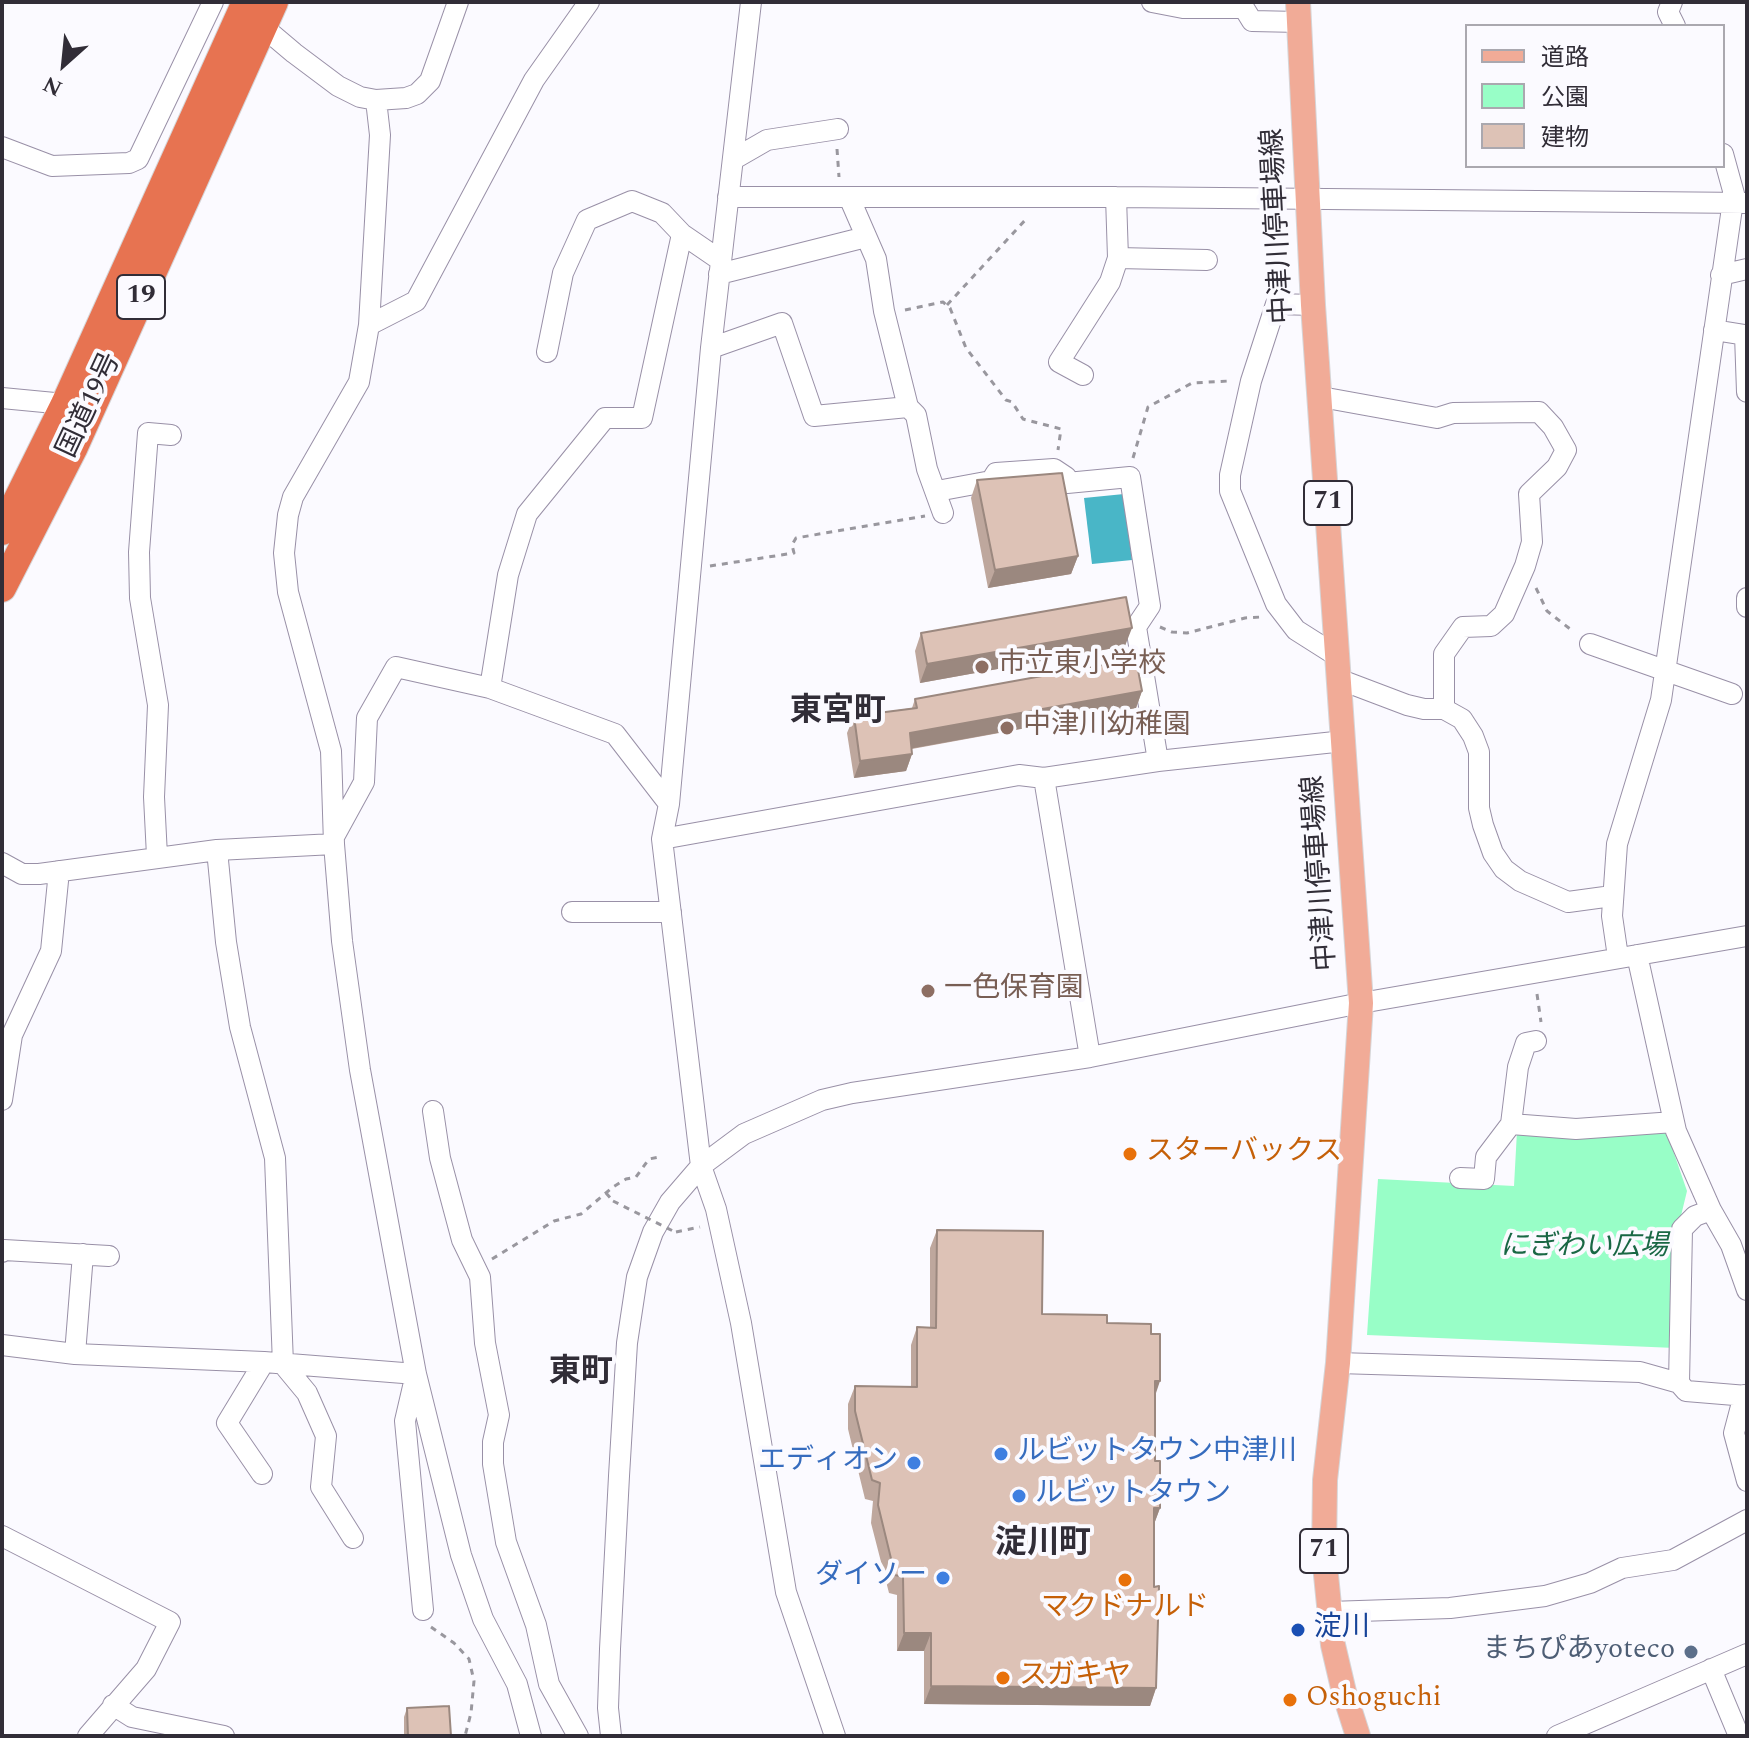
<!DOCTYPE html>
<meta charset="utf-8">
<style>
body{margin:0}
#map{position:relative;width:1749px;height:1738px;overflow:hidden;background:#fbfaff;font-family:Spectral,"Noto Sans JP",serif}
canvas{display:block}
.frame{position:absolute;inset:0;border:4px solid #312d37;pointer-events:none}
.legend{position:absolute;left:1465px;top:24px;width:260px;height:144px;box-sizing:border-box;background:#fbfaff;border:2px solid #aaa8af;margin:0;padding:10px 14px;list-style:none;font-size:24px;color:#312d37}
.legend li{display:flex;align-items:center;gap:16px;height:40px}
.legend b{width:40px;border:2px solid #aaa8af}
.north{position:absolute;left:24px;top:24px;width:80px;height:80px;-webkit-text-stroke:6px #fbfaff;paint-order:stroke;rotate:207deg;font-size:22px;font-weight:700;line-height:32px;text-align:center;color:#312d37}
.north::after{content:'';display:block;margin:auto;width:28px;height:36px;background:#312d37;clip-path:polygon(50% 0,100% 100%,50% 72%,0 100%)}
</style>
<div id="map">
<canvas width="1749" height="1738"></canvas>
<div class="frame"></div>
<ul class="legend">
<li><b style="height:10px;background:#f1ab97"></b>道路</li>
<li><b style="height:22px;background:#98fec7"></b>公園</li>
<li><b style="height:22px;background:#ddc2b6"></b>建物</li>
</ul>
<div class="north">N</div>
</div>
<script>
const c = document.querySelector('canvas').getContext('2d');
c.lineJoin = 'round';
function fillPath(path, color) {
  c.fillStyle = color;
  c.fill(path, 'evenodd');
}
function shape(rows) {
  const path = new Path2D();
  for (const r of rows) {
    path.moveTo(r[0], r[1]);
    for (let i = 2; i < r.length; i += 2) path.lineTo(r[i], r[i + 1]);
  }
  return path;
}
function trace(path, color, width, dash) {
  c.strokeStyle = color;
  c.lineWidth = width;
  c.lineCap = dash ? 'butt' : 'round';
  c.setLineDash(dash || []);
  c.stroke(path);
}
function drawText(font, color, halo, rows, align = 'center') {
  c.font = font + ' Spectral,"Noto Sans JP",serif';
  c.lineWidth = 8;
  c.setLineDash([]);
  c.textBaseline = 'middle';
  c.strokeStyle = halo;
  c.fillStyle = color;
  for (const [text, x, y, turn = 0] of rows) {
    c.save();
    c.translate(x, y);
    c.rotate((+turn || 0) * Math.PI / 180);
    c.textAlign = isNaN(turn) ? turn : align;
    if (halo) c.strokeText(text, 0, 0);
    c.fillText(text, 0, 0);
    c.restore();
  }
}
fillPath(shape([
 [1665,1127,1687,1191,1679,1224,1675,1348,1367,1335,1378,1179,1514,1186,1517,1131]
]), '#98fec7');
fillPath(shape([
 [1124,494,1132,560,1092,564,1084,498]
]), '#49b6c7');
const minor = shape([
 [751,2,711,348,669,804,662,839,701,1166,716,1209,741,1323,786,1592,835,1736],
 [1152,2,1183,8,1244,8,1252,21,1299,22],
 [1672,2,1668,12,1675,26],
 [257,16,262,26,294,53,338,86,360,97,376,100,406,98,417,94,430,81,458,2],
 [376,100,380,135,369,325,359,382,293,497,288,515,284,553,288,592,331,751,334,844,342,941,360,1070,416,1374,461,1555,483,1619,517,1684,531,1736],
 [2,147,52,166,129,163,138,159,213,2],
 [734,159,767,140,838,129],
 [728,197,1116,197,1747,203],
 [849,197,876,259,884,311,908,407,916,415,927,469,943,513],
 [1118,258,1207,260],
 [719,274,866,237],
 [1721,275,1747,269],
 [1313,305,1276,304,1251,381,1230,475,1230,491,1276,604,1296,630,1337,656],
 [369,325,416,301,534,80,589,2],
 [1714,330,1745,335,1747,392],
 [711,348,782,323,814,416,908,407],
 [547,352,563,273,587,220,632,201,662,213,682,234],
 [1083,375,1059,362,1110,282,1118,258,1116,197],
 [1321,397,1437,418,1453,413,1539,412,1553,427,1566,450,1557,467,1529,494,1532,542,1525,566,1504,614,1491,626,1463,627,1444,654,1444,709],
 [2,398,65,404],
 [937,491,991,481,996,473,1054,469,1066,477,1067,483,1130,477,1150,606,1136,627,1158,761],
 [1747,598,1747,607],
 [1590,644,1732,694],
 [1341,680,1407,705,1424,709,1444,709,1462,719,1473,736,1479,752,1479,808,1483,825,1493,853,1504,869,1520,881,1568,902,1612,896],
 [490,688,508,575,527,514,605,418,642,418,682,234,720,260],
 [1044,778,1090,1057],
 [335,835,364,782,367,718,396,667,490,688,615,734,669,804],
 [662,839,1019,775,1044,778,1158,761,1344,741],
 [217,850,226,942,240,1027,275,1158,283,1364,307,1393,326,1436,321,1487,353,1538],
 [157,856,154,797,158,705,140,598,139,552,148,433,171,435],
 [2,863,22,874,39,874,217,850,334,844],
 [572,912,671,912],
 [1637,955,1676,1131,1711,1210,1731,1245,1747,1290],
 [1618,957,1612,916,1617,844,1661,700,1734,194,1723,154],
 [2,1100,12,1035,51,951,59,871],
 [433,1111,440,1158,462,1240,480,1277,485,1343,499,1415,493,1442,493,1464,506,1542,536,1625,549,1684,578,1736],
 [1511,1124,1518,1067,1526,1043,1536,1041],
 [1460,1178,1484,1179,1486,1157,1511,1124,1576,1129,1674,1122],
 [2,1252,4,1250,109,1256],
 [2,1345,75,1354,264,1362,416,1374],
 [75,1354,83,1254],
 [1338,1363,1640,1372,1679,1383,1686,1391,1747,1396],
 [415,1378,405,1421,423,1610],
 [1679,1383,1682,1229,1695,1216,1711,1210],
 [1744,1395,1734,1433,1747,1481],
 [262,1474,227,1423,264,1362],
 [2,1536,170,1622,146,1669,88,1736],
 [1329,1612,1450,1608,1545,1596,1590,1583,1622,1568,1673,1560,1747,1520],
 [1711,1669,1739,1736],
 [113,1705,132,1717,224,1736],
 [611,1736,608,1708,610,1649,619,1476,627,1343,637,1277,653,1232,670,1202,701,1166,744,1134,822,1100,852,1093,1090,1057,1361,1003,1747,936],
 [1557,1736,1747,1654]
]);
const major = shape([
 [1298,2,1313,305,1361,1003,1338,1363,1325,1480,1324,1555,1333,1645,1344,1692,1358,1736]
]);
const highway = shape([
 [2,531,65,404,246,2],
 [2,588,73,449,274,2]
]);
trace(minor, '#9990a7', 22);
trace(major, '#d6d5d7', 26);
trace(highway, '#d6d5d7', 30);
trace(shape([
 [837,149,839,177],
 [947,305,1028,217],
 [905,310,943,302,950,308,966,348,1006,400,1012,402,1023,419,1061,429,1058,450],
 [1133,458,1148,407,1192,383,1229,381],
 [710,566,794,553,792,545,796,538,925,516],
 [1536,588,1547,611,1574,632],
 [1160,627,1172,632,1187,633,1245,618,1261,617],
 [1537,994,1541,1022],
 [606,1193,613,1201],
 [676,1232,700,1227],
 [492,1259,554,1221,581,1214,613,1187,626,1179,636,1177,649,1159,659,1157],
 [431,1627,454,1643,469,1659,474,1681,471,1713,465,1736]
]), '#99979e', 3, [6, 6]);
trace(minor, '#fff', 20);
trace(major, '#f1ab97', 24);
trace(highway, '#e77351', 28);
trace(shape([
 [613,1201,675,1232]
]), '#99979e', 3, [6, 6]);
fillPath(shape([
 [977,480,1078,556,1071,574,988,588,971,498],
 [921,633,1125,646,920,683,915,651],
 [1142,691,1136,708,912,749,912,754,906,771,854,778,847,733,854,716,912,708,915,699],
 [937,1230,1042,1314,1107,1323,1151,1334,1155,1395,1155,1461,1160,1508,1154,1524,1154,1587,1156,1688,1150,1706,924,1704,924,1651,897,1651,897,1595,889,1593,871,1523,873,1501,865,1499,848,1429,848,1404,855,1386,911,1387,911,1345,917,1327,930,1328,930,1248],
 [407,1708,451,1736,404,1736,404,1717]
]), '#bea79d');
fillPath(shape([
 [1078,556,1071,574,988,588,995,570],
 [1132,628,1125,646,920,683,927,664],
 [1142,691,1136,708,903,750,910,733],
 [912,754,906,771,854,778,860,761],
 [1155,1381,1160,1381,1154,1399],
 [1154,1508,1160,1508,1153,1527],
 [904,1633,931,1633,924,1651,897,1651],
 [931,1686,1156,1688,1150,1706,924,1704]
]), '#9b887f');
const building = shape([
 [1062,473,1078,556,995,570,977,480,1062,473],
 [1126,597,1132,628,927,664,921,633,1126,597],
 [1136,659,1142,691,910,733,912,754,860,761,854,716,917,708,915,699,1136,659],
 [937,1230,1043,1231,1042,1314,1107,1315,1107,1323,1151,1324,1151,1334,1160,1334,1160,1381,1155,1381,1155,1461,1160,1461,1160,1508,1154,1508,1154,1587,1159,1586,1156,1688,931,1686,931,1633,904,1633,903,1577,895,1575,878,1505,880,1483,872,1480,855,1411,855,1386,917,1387,917,1327,936,1328,937,1230],
 [449,1706,451,1736,408,1736,407,1708,449,1706]
]);
fillPath(building, '#ddc2b6');
trace(building, '#9b887f', 2);
for (const [x, y, r, color] of [
 [982,667,8,"#8d6e63"],
 [1007,728,8,"#8d6e63"],
 [928,991,8,"#8d6e63"],
 [1130,1154,8,"#e8710a"],
 [1001,1454,8,"#3f7fe0"],
 [914,1463,8,"#3f7fe0"],
 [1019,1496,8,"#3f7fe0"],
 [943,1578,8,"#3f7fe0"],
 [1125,1580,8,"#e8710a"],
 [1298,1630,8,"#1a4fb4"],
 [1691,1652,8,"#5c6f8a"],
 [1003,1678,8,"#e8710a"],
 [1290,1700,8,"#e8710a"]
]) {
  const dot = new Path2D();
  dot.arc(x, y, r, 0, 2 * Math.PI);
  c.fillStyle = color;
  c.fill(dot);
  trace(dot, '#fbfaff', 3);
}
for (const [x, y, w] of [
 [141,297,48],
 [1328,503,48],
 [1324,1551,48]
]) {
  const box = new Path2D();
  box.roundRect(x - w / 2, y - 22, w, 44, 6);
  c.fillStyle = '#fbfaff';
  c.fill(box);
  trace(box, '#312d37', 2);
}
drawText('bold 26px', '#312d37', null, [
 ["19",141,297],
 ["71",1328,503],
 ["71",1324,1551]
]);
drawText('28px', '#312d37', '#fbfaff', [
 ["中津川停車場線",1280,226,-93],
 ["国道19号",91,406,-65],
 ["中津川停車場線",1322,873,-94]
]);
drawText('28px', '#785e54', '#fbfaff', [
 ["市立東小学校",998,667],
 ["中津川幼稚園",1023,728],
 ["一色保育園",944,991]
], 'left');
drawText('28px', '#c56008', '#fbfaff', [
 ["スターバックス",1146,1154],
 ["マクドナルド",1125,1610,"center"],
 ["スガキヤ",1019,1678],
 ["Oshoguchi",1306,1700]
], 'left');
drawText('italic 28px', '#196744', '#fbfaff', [
 ["にぎわい広場",1584,1249]
]);
drawText('28px', '#366cbe', '#fbfaff', [
 ["ルビットタウン中津川",1017,1454],
 ["エディオン",898,1463,"right"],
 ["ルビットタウン",1035,1496],
 ["ダイソー",927,1578,"right"]
], 'left');
drawText('28px', '#164399', '#fbfaff', [
 ["淀川",1314,1630]
], 'left');
drawText('28px', '#4e5e75', '#fbfaff', [
 ["まちぴあyoteco",1675,1652]
], 'right');
drawText('bold 32px', '#312d37', '#fbfaff', [
 ["東宮町",838,714],
 ["東町",581,1375],
 ["淀川町",1043,1546]
]);
</script>
